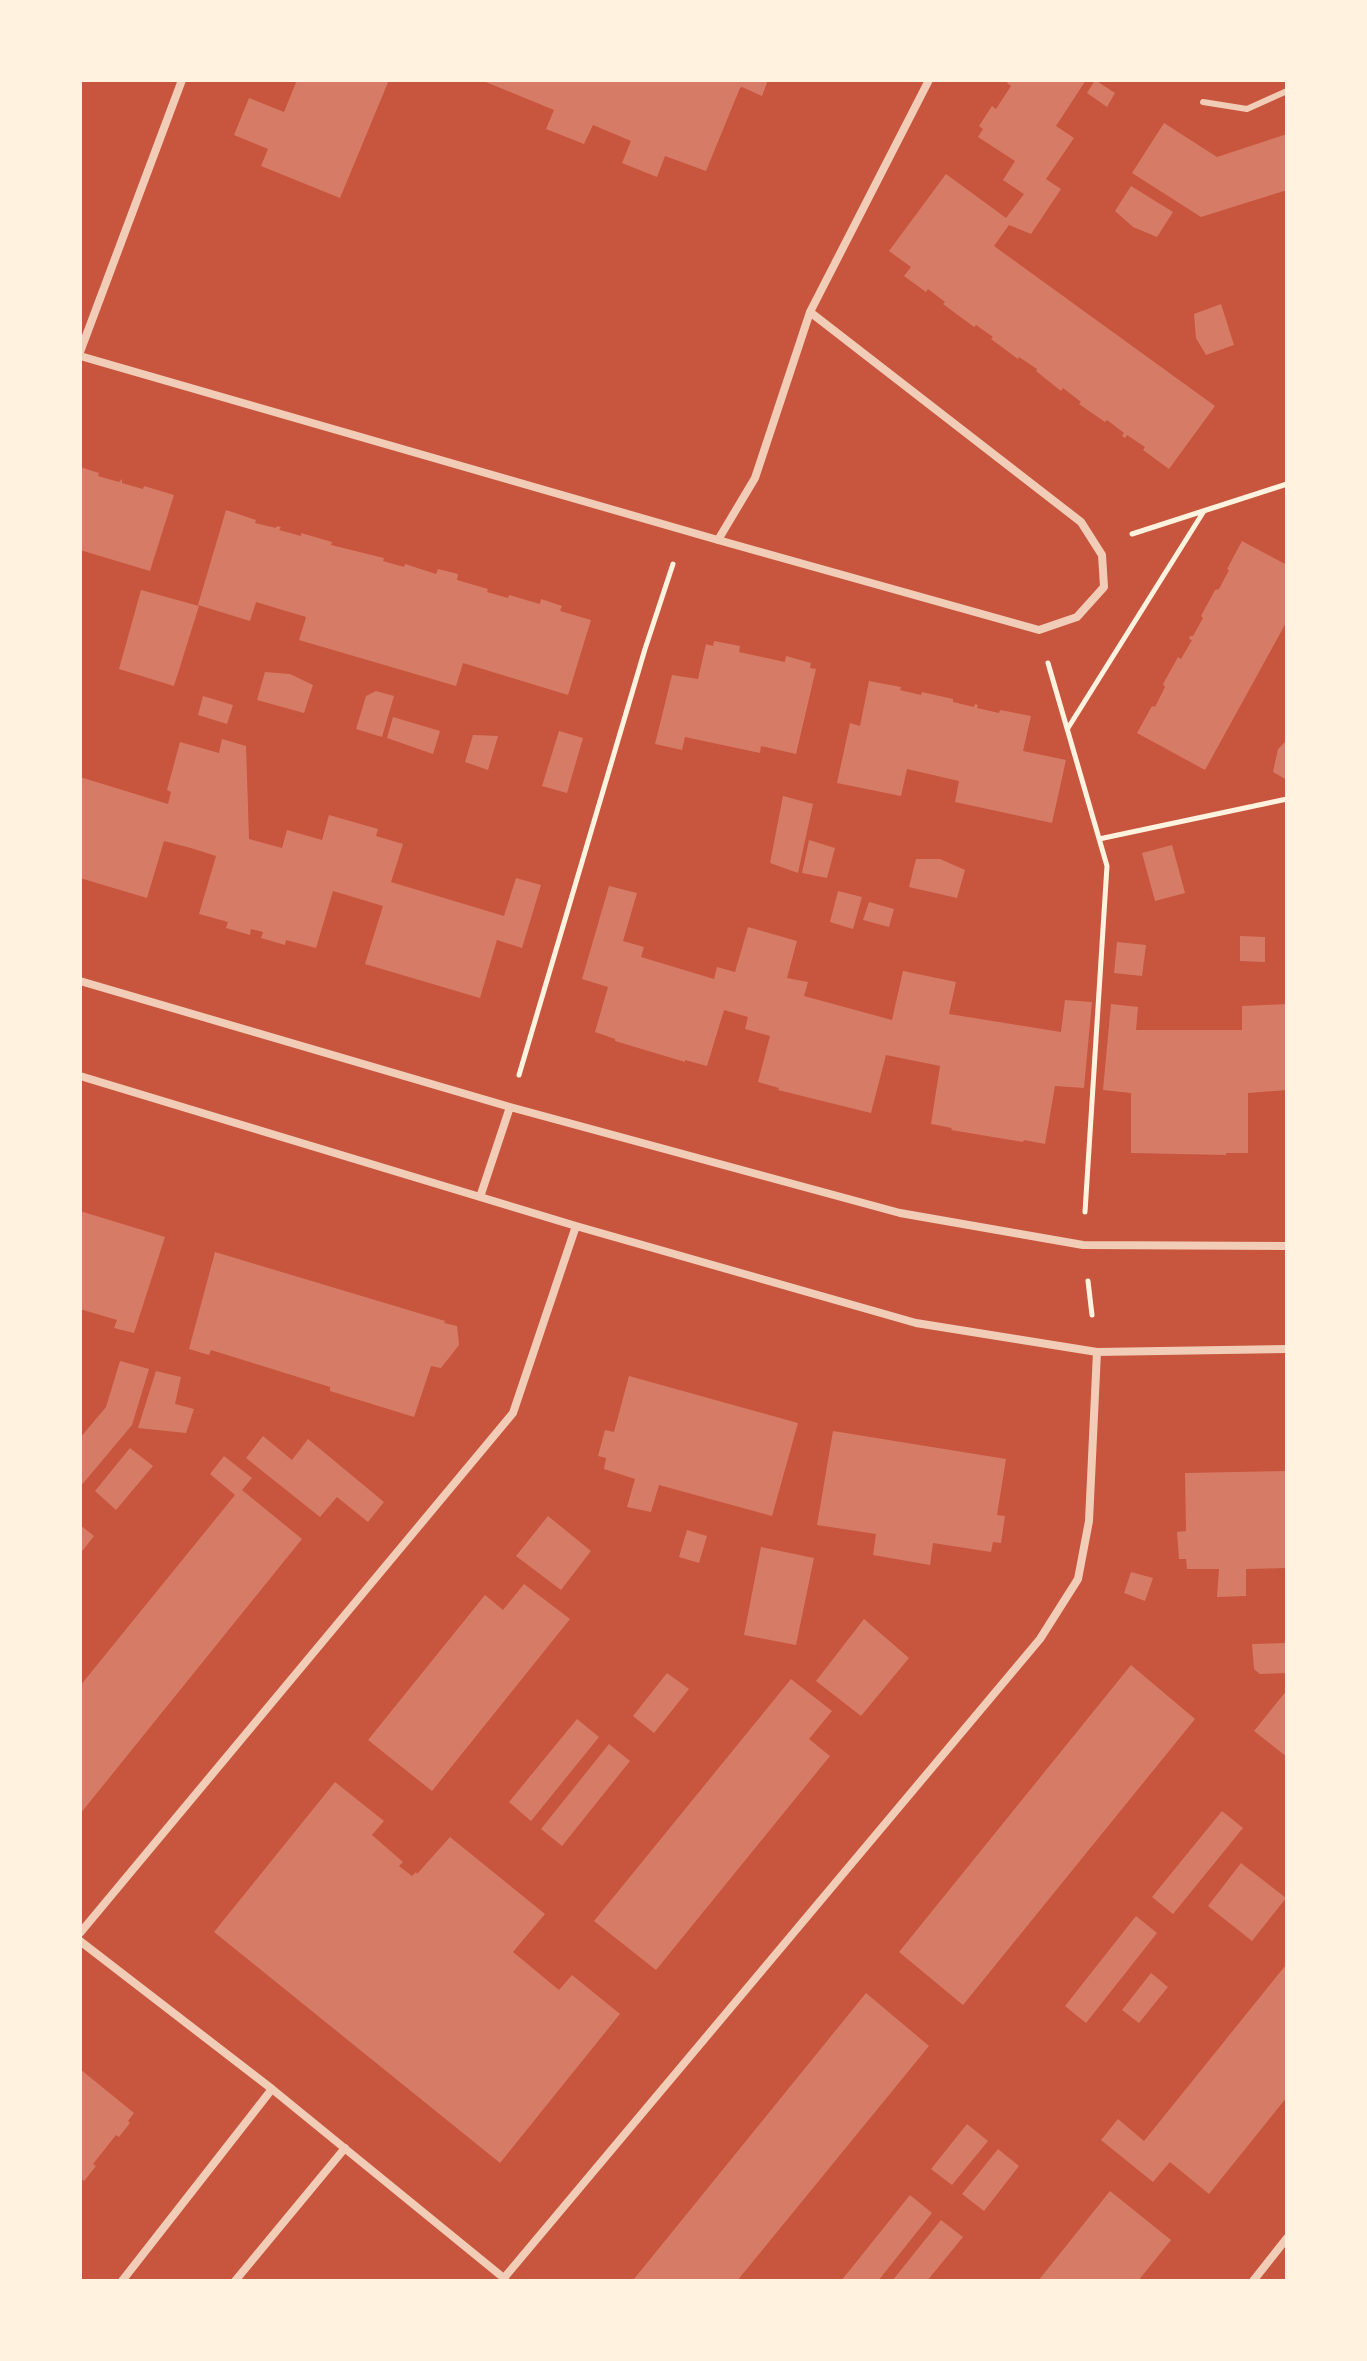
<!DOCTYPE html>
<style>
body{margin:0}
#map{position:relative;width:1367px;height:2361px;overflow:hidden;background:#c8553d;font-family:"Public Sans",sans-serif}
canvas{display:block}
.frame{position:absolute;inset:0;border:82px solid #fff3e0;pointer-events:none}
</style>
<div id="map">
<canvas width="1367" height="2361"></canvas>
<div class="frame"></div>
</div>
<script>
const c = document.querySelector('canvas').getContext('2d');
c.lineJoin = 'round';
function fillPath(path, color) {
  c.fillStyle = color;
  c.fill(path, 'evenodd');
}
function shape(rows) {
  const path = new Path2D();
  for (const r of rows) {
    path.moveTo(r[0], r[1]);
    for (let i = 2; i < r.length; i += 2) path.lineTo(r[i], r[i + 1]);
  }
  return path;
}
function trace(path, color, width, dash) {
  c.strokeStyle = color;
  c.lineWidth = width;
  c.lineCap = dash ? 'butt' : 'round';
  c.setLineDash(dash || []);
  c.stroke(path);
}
fillPath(shape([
 [297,80,389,80,340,198,261,166,268,149,234,135,249,98,284,112],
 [481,80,768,80,762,96,742,87,740,88,706,171,665,156,657,177,622,163,631,141,593,125,584,144,546,129,554,110],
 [1009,80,1086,80,1056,126,1074,138,1046,179,1061,189,1031,234,1009,225,994,246,1215,406,1169,469,1143,450,1145,447,1127,435,1125,438,1122,436,1124,433,1107,420,1105,422,1079,404,1081,402,1063,388,1061,391,1036,371,1037,369,1019,357,1018,359,991,339,993,337,976,325,974,327,943,304,945,302,928,289,926,292,904,276,911,267,889,251,946,174,1006,218,1024,194,1003,180,1015,161,978,137,983,129,979,126,992,106,996,109,1011,86,1007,83],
 [1095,80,1115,93,1107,107,1087,93],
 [1164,123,1217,157,1287,134,1287,190,1201,217,1132,173],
 [1131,186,1173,212,1157,237,1133,227,1115,211],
 [1221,304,1234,345,1206,355,1196,338,1194,314],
 [80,467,99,473,98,476,119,482,122,479,122,483,143,489,144,486,174,495,150,571,80,550],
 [226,510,256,520,255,523,276,528,277,526,281,527,279,530,301,536,301,533,332,542,331,545,384,558,383,561,404,567,405,564,436,574,438,569,458,574,457,580,488,589,487,592,508,598,509,595,540,604,541,599,562,606,560,611,591,620,568,695,463,663,456,686,299,640,306,617,256,602,250,621,198,605],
 [1242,541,1287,565,1287,621,1205,770,1137,733,1152,706,1155,707,1165,687,1163,684,1178,657,1181,659,1192,640,1189,639,1190,636,1193,636,1203,618,1201,616,1215,590,1219,589,1229,570,1227,569],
 [141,590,199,606,174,686,119,669],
 [714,641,740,646,739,652,785,662,786,656,811,663,810,668,816,669,796,754,761,746,760,753,685,737,682,750,655,744,672,675,698,679,706,644,713,646],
 [265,672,290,674,313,685,304,713,257,700],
 [869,681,901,687,900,690,921,695,922,692,953,699,953,702,974,707,975,704,978,705,977,708,999,713,1000,710,1031,716,1023,751,1066,760,1052,823,955,802,959,781,907,769,901,796,837,783,850,723,860,726],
 [376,691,394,696,382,737,356,729,366,696],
 [203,696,233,705,227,724,198,715],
 [393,717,440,731,433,754,387,738],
 [559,731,583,738,567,793,542,786],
 [473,735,498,736,488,770,465,762],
 [222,739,246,746,249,839,282,848,287,830,322,840,329,815,378,829,376,836,403,844,391,882,504,916,516,878,541,885,522,948,497,940,480,998,365,964,383,906,333,891,316,948,286,940,285,945,261,938,263,932,251,929,250,935,226,928,228,922,199,914,216,856,191,848,164,841,147,898,80,878,80,777,168,804,171,792,167,790,180,742,219,753],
 [1287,740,1287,780,1273,772,1278,749],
 [783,796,813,804,798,873,770,863],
 [809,840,835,848,827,878,802,873],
 [1172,845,1185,893,1155,901,1142,853],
 [916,859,940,859,965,870,957,898,909,887],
 [609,886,637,893,623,941,644,947,641,957,714,979,717,967,735,972,748,927,797,941,787,978,808,982,804,996,892,1020,903,971,956,982,949,1014,1061,1032,1065,1000,1092,1002,1084,1088,1055,1086,1045,1144,1024,1140,1023,1142,951,1130,952,1128,931,1124,940,1066,886,1055,871,1113,778,1090,779,1088,758,1082,770,1036,745,1029,748,1017,724,1010,707,1066,685,1060,685,1062,615,1041,615,1039,595,1032,608,987,582,979],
 [838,891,862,897,853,929,830,922],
 [869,902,894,909,889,927,863,920],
 [1240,936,1265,937,1265,962,1240,961],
 [1117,942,1146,945,1142,976,1114,973],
 [1111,1004,1138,1007,1136,1030,1242,1030,1242,1006,1287,1004,1287,1090,1248,1093,1248,1153,1226,1153,1226,1155,1131,1153,1131,1093,1103,1090],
 [80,1211,165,1237,134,1333,114,1328,117,1320,80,1309],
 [215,1252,445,1321,444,1323,457,1326,459,1345,441,1368,431,1366,414,1417,330,1391,330,1387,211,1350,209,1355,189,1349],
 [120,1361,149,1369,132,1425,80,1487,80,1438,106,1407],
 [156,1371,181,1377,175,1404,194,1409,186,1433,138,1428],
 [629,1376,798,1423,772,1516,659,1485,651,1512,627,1507,635,1479,604,1469,606,1458,598,1456,605,1430,614,1432],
 [833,1431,1006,1459,997,1515,1005,1516,1001,1543,993,1542,991,1552,933,1543,930,1565,873,1555,876,1534,817,1525],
 [263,1436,292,1460,308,1439,384,1502,368,1522,337,1497,320,1517,246,1458],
 [130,1448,153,1466,116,1510,95,1491],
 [224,1456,252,1478,242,1490,302,1539,80,1814,80,1686,235,1495,210,1474],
 [1287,1471,1287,1568,1246,1569,1246,1596,1217,1597,1219,1569,1187,1569,1186,1559,1179,1559,1177,1532,1186,1531,1185,1473],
 [548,1516,591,1551,561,1590,516,1556],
 [80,1525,94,1536,80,1554],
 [687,1530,707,1536,699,1563,679,1557],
 [761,1547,814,1558,796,1645,744,1635],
 [1131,1572,1153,1578,1145,1601,1124,1593],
 [524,1584,570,1619,432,1791,368,1740,485,1595,503,1610],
 [864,1619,909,1658,861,1716,816,1681],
 [1287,1643,1287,1673,1260,1674,1254,1669,1252,1644],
 [1131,1665,1195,1719,963,2005,899,1952],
 [667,1673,689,1689,654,1733,633,1716],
 [791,1679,832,1711,809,1739,830,1756,656,1970,594,1921],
 [1287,1690,1287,1757,1254,1731],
 [577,1719,599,1737,531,1821,509,1802],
 [609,1744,630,1761,562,1846,541,1829],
 [335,1782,384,1821,372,1835,403,1862,399,1866,412,1876,416,1872,417,1874,450,1837,545,1914,513,1952,559,1990,572,1975,620,2014,500,2163,214,1932],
 [1222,1811,1243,1828,1173,1914,1152,1897],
 [1241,1863,1286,1898,1252,1941,1208,1906],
 [1136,1916,1157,1933,1086,2023,1065,2006],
 [1285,1966,1287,1968,1287,2097,1209,2194,1170,2162,1153,2182,1101,2140,1118,2119,1144,2141],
 [1151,1973,1168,1987,1139,2023,1122,2010],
 [866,1993,929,2046,737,2281,636,2281,634,2279],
 [80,2069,134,2113,128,2121,130,2123,119,2137,116,2135,93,2164,96,2166,84,2181,80,2178],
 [967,2124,988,2141,952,2185,931,2169],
 [998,2149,1019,2166,984,2211,962,2194],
 [1110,2191,1171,2240,1138,2281,1038,2281],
 [910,2195,932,2213,878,2281,841,2281],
 [941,2220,963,2237,927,2281,892,2281]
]), '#d67c66');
trace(shape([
 [1132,534,1287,484],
 [1048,663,1107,866,1085,1212],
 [1068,728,1204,511],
 [1099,839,1287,799],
 [519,1075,645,649,673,564],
 [1088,1281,1092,1315]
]), '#fff3e0', 5);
trace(shape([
 [1203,102,1247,109,1287,91]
]), '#f1ccb7', 6);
trace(shape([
 [80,352,182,80],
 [80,356,718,540,1039,630,1077,617,1104,587,1102,555,1081,522,810,312],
 [718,540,755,478,810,312,929,80],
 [80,981,510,1107,900,1213,1083,1245,1287,1246],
 [80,1076,576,1226,916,1323,1097,1352,1287,1349],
 [480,1197,510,1107],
 [80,1933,513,1413,576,1226],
 [80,1941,272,2089,505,2279],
 [504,2278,1040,1639,1078,1579,1089,1521,1097,1352],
 [122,2281,272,2089],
 [235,2281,345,2148],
 [1253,2281,1287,2238]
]), '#f1ccb7', 8);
</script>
